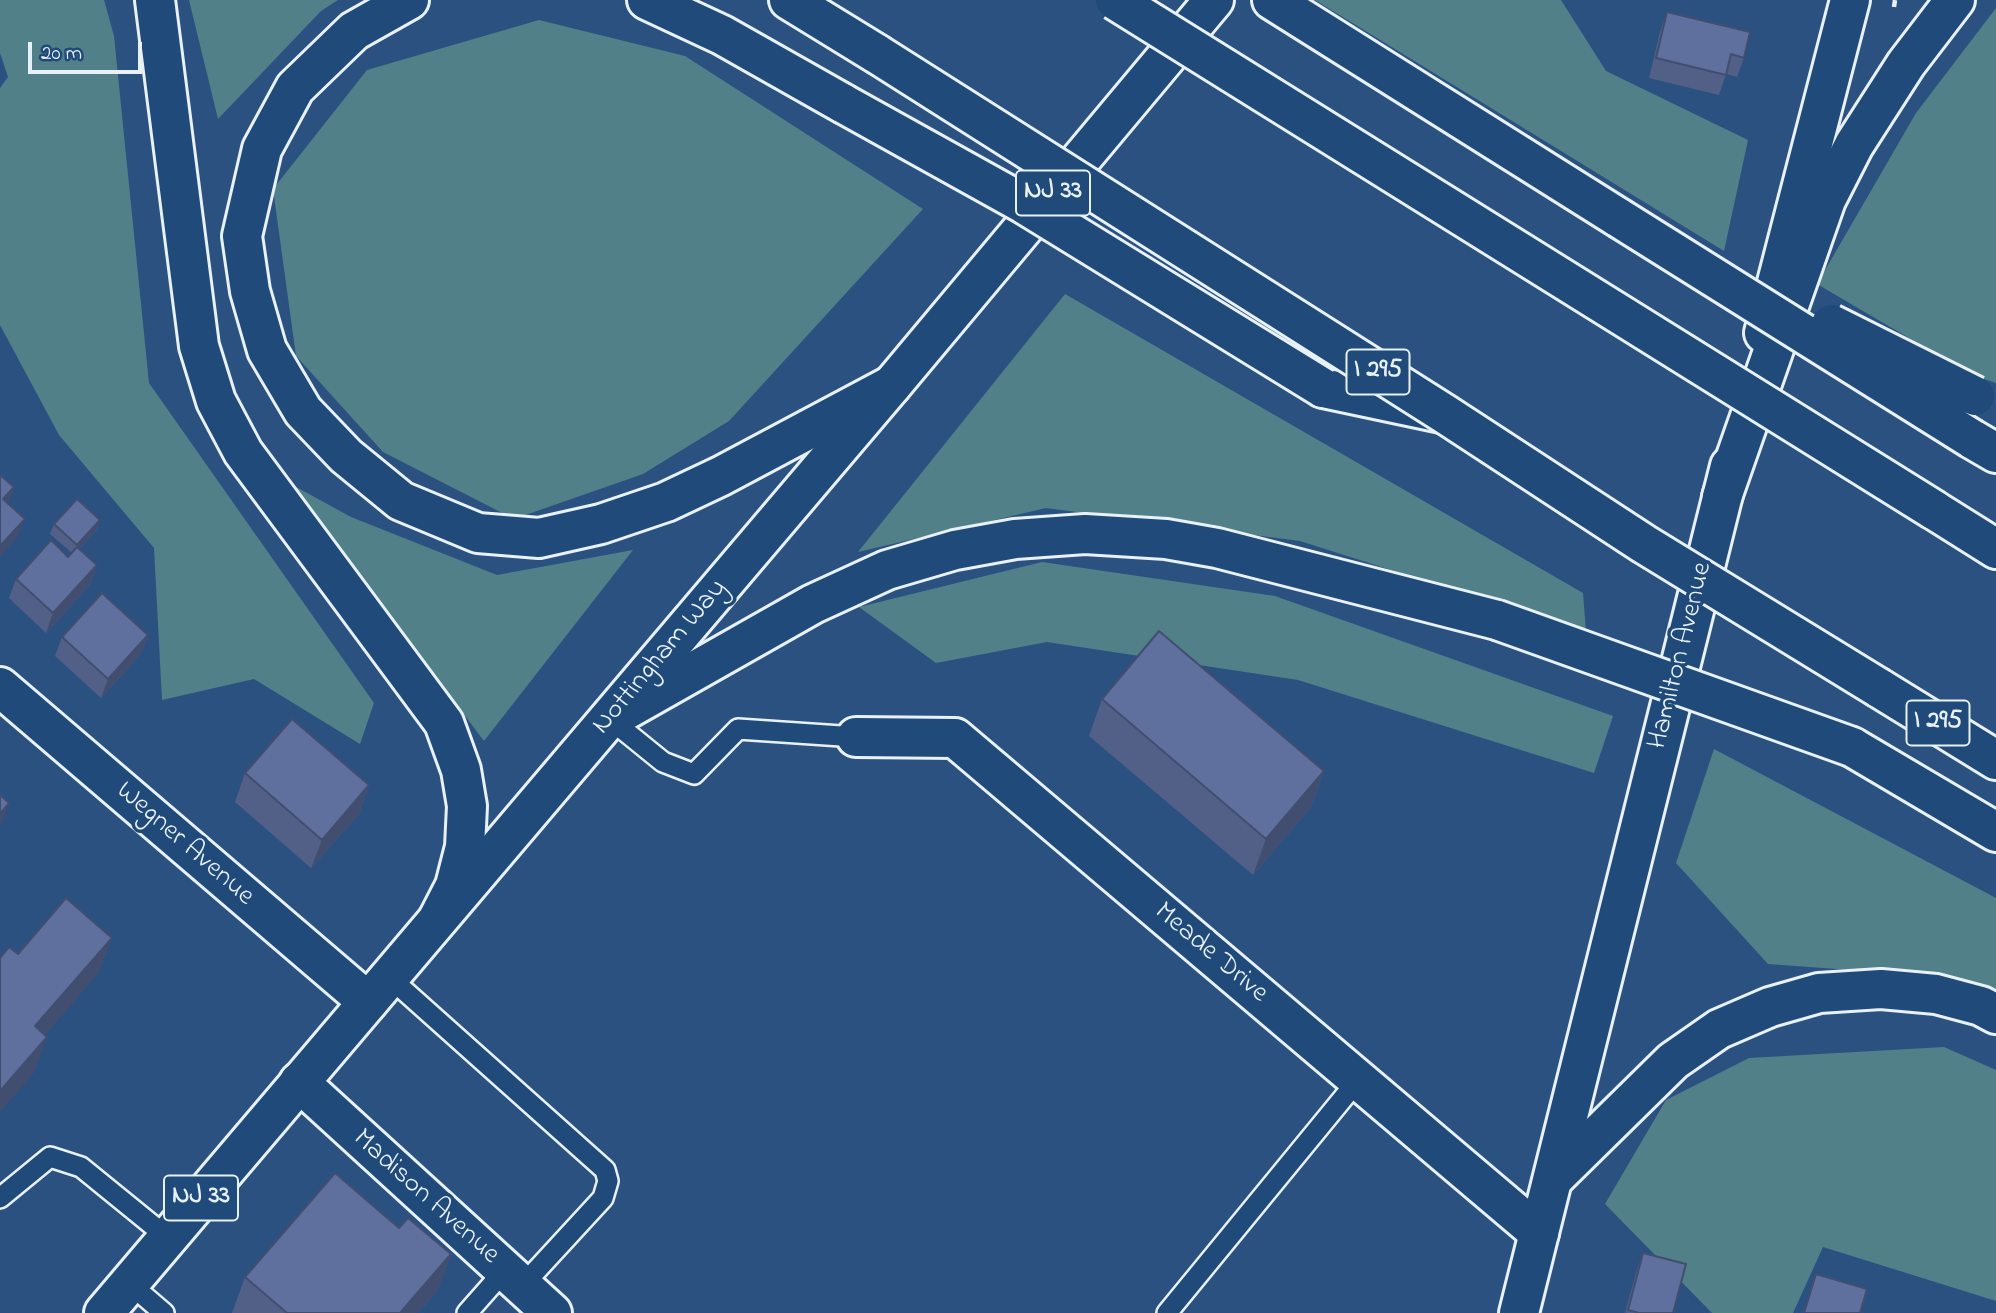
<!DOCTYPE html>
<style>
body{margin:0}
#map{position:relative;width:1996px;height:1313px;overflow:hidden;background:#2b5180;font-family:"Indie Flower",sans-serif}
canvas{display:block}
.scale{position:absolute;left:28px;top:42px;width:114px;height:32px;box-sizing:border-box;border:4px solid #e8f1f8;border-top:0;padding-left:9px;font-size:21px;line-height:24px;white-space:nowrap;color:#e8f1f8;-webkit-text-stroke:5px #1f4a7a;paint-order:stroke}
</style>
<div id="map">
<canvas width="1996" height="1313"></canvas>
<div class="scale">20 m</div>
</div>
<script>
const c = document.querySelector('canvas').getContext('2d');
c.lineJoin = 'round';
function fillPath(path, color) {
  c.fillStyle = color;
  c.fill(path, 'evenodd');
}
function shape(rows) {
  const path = new Path2D();
  for (const r of rows) {
    path.moveTo(r[0], r[1]);
    for (let i = 2; i < r.length; i += 2) path.lineTo(r[i], r[i + 1]);
  }
  return path;
}
function trace(path, color, width, dash) {
  c.strokeStyle = color;
  c.lineWidth = width;
  c.lineCap = dash ? 'butt' : 'round';
  c.setLineDash(dash || []);
  c.stroke(path);
}
function drawText(font, color, halo, rows, align = 'center') {
  c.font = font + ' "Indie Flower",sans-serif';
  c.lineWidth = 7;
  c.setLineDash([]);
  c.textBaseline = 'middle';
  c.strokeStyle = halo;
  c.fillStyle = color;
  for (const [text, x, y, turn = 0] of rows) {
    c.save();
    c.translate(x, y);
    c.rotate((+turn || 0) * Math.PI / 180);
    c.textAlign = isNaN(turn) ? turn : align;
    if (halo) c.strokeText(text, 0, 0);
    c.fillText(text, 0, 0);
    c.restore();
  }
}
fillPath(shape([
 [0,0,104,0,114,36,149,383,374,703,360,744,254,679,162,700,154,548,59,435,0,325,0,88,8,77,0,53],
 [189,0,338,0,321,11,218,119],
 [1315,0,1561,0,1606,71,1748,140,1724,251],
 [1996,8,1996,383,1972,375,1817,284,1916,113],
 [539,20,685,56,923,209,729,421,643,474,514,519,383,452,296,356,273,189,367,70],
 [1065,294,1583,593,1586,632,1300,541,1046,508,858,552],
 [289,483,351,517,497,575,633,550,484,741],
 [1042,562,1275,596,1613,716,1594,773,1298,680,1047,642,936,663,859,607],
 [1714,749,1996,898,1996,997,1947,977,1768,964,1676,863],
 [1944,1047,1996,1070,1996,1301,1823,1247,1793,1313,1712,1313,1605,1204,1666,1100,1749,1058]
]), '#518089');
const lane = shape([
 [610,719,663,762,694,774,738,729,856,737],
 [389,977,605,1170,608,1181,603,1198,522,1286],
 [0,1198,50,1157,81,1167,167,1237],
 [129,1283,164,1313],
 [467,1313,505,1270],
 [1167,1313,1358,1080]
]);
const street = shape([
 [0,687,368,1002],
 [856,737,955,738,1539,1233],
 [299,1082,552,1313]
]);
const secondary = shape([
 [1764,333,1850,0],
 [1519,1313,1730,466]
]);
const primary = shape([
 [104,1313,892,385,1214,0]
]);
const highway = shape([
 [155,0,199,346,216,401,243,452,444,723,461,770,467,806,465,847,455,886,438,919],
 [409,0,354,31,295,88,262,149,242,236,250,291,267,350,303,411,346,456,401,501,478,533,539,538,601,524,666,502,721,476,892,385],
 [647,0,722,35,844,104],
 [789,0,877,54],
 [1272,0,1619,218],
 [1323,388,1441,413],
 [1972,439,1996,453],
 [1722,497,1826,200,1854,145,1906,64,1955,0],
 [1934,510,1996,549],
 [1879,688,1996,760],
 [610,719,813,604,887,570,955,550,1015,539,1085,534,1166,539,1217,548,1497,620],
 [1852,747,1996,832],
 [1553,1179,1673,1061,1719,1029,1770,1007,1819,993,1881,989,1936,994,1981,1006,1996,1014]
]);
trace(lane, '#e8f1f8', 24);
trace(street, '#e8f1f8', 44);
trace(secondary, '#e8f1f8', 44);
trace(primary, '#e8f1f8', 44);
trace(highway, '#e8f1f8', 44);
trace(shape([
 [1894,7,1895,0]
]), '#e8f1f8', 4.5, [7, 5]);
trace(lane, '#1f4a7a', 19);
trace(street, '#1f4a7a', 38);
trace(secondary, '#1f4a7a', 38);
trace(primary, '#1f4a7a', 38);
trace(highway, '#1f4a7a', 38);
const highwayBridge = shape([
 [1115,0,1934,510],
 [877,54,1445,414,1644,544,1879,688],
 [844,104,1024,204,1323,388],
 [1619,218,1972,439],
 [1831,324,1975,396],
 [1497,620,1852,747]
]);
trace(highwayBridge, '#e8f1f8', 44, []);
trace(highwayBridge, '#1f4a7a', 38);
fillPath(shape([
 [1667,12,1744,58,1737,77,1726,74,1719,95,1649,78,1660,32],
 [100,520,97,530,79,549,97,565,90,585,46,633,9,598,16,579,68,557,72,553,50,534,54,524],
 [148,635,141,654,101,698,55,656,62,637],
 [1102,699,1324,771,1311,807,1253,875,1089,736],
 [245,773,369,785,359,814,311,868,235,802],
 [399,1228,451,1254,437,1291,418,1313,232,1313,245,1277],
 [1643,1253,1673,1313,1625,1313,1636,1273],
 [1816,1274,1860,1313,1803,1313]
]), '#526088');
fillPath(shape([
 [14,487,7,507,3,499],
 [25,519,17,538,0,557,0,546],
 [100,520,97,530,73,555,77,545],
 [97,565,90,585,46,633,53,613],
 [148,635,141,654,101,698,108,679],
 [1324,771,1311,807,1253,875,1266,839],
 [369,785,359,814,311,868,322,840],
 [9,803,2,823,0,825,0,814],
 [112,938,98,974,22,1062,35,1026],
 [47,1037,34,1073,0,1112,0,1091],
 [451,1254,437,1291,418,1313,400,1313]
]), '#424e6f');
const building = shape([
 [1667,12,1750,32,1744,58,1731,54,1726,75,1656,58,1667,12],
 [0,475,14,487,3,499,25,519,0,546,0,475],
 [77,499,100,520,77,545,54,524,77,499],
 [51,540,68,557,77,547,97,565,53,613,16,579,51,540],
 [102,593,148,635,108,679,62,637,102,593],
 [1159,631,1324,771,1266,839,1102,699,1159,631],
 [292,719,369,785,322,840,245,773,292,719],
 [0,795,9,803,0,814,0,795],
 [66,898,112,938,35,1026,47,1037,0,1091,0,958,9,947,18,954,66,898],
 [335,1173,399,1228,408,1218,451,1254,400,1313,287,1313,245,1277,335,1173],
 [1643,1253,1686,1264,1673,1313,1639,1313,1628,1310,1643,1253],
 [1816,1274,1867,1289,1860,1313,1804,1313,1816,1274]
]);
fillPath(building, '#5f709e');
trace(building, '#424e6f', 2);
for (const [x, y, w] of [
 [1053,193,74],
 [1378,372,63],
 [1938,723,63],
 [201,1198,74]
]) {
  const box = new Path2D();
  box.roundRect(x - w / 2, y - 22.5, w, 45, 5);
  c.fillStyle = '#1f4a7a';
  c.fill(box);
  trace(box, '#e8f1f8', 2);
}
drawText('bold 26px', '#e8f1f8', null, [
 ["NJ 33",1053,193],
 ["I 295",1378,372],
 ["I 295",1938,723],
 ["NJ 33",201,1198]
]);
drawText('28px', '#e8f1f8', '#1f4a7a', [
 ["Hamilton Avenue",1682,656,-76],
 ["Nottingham Way",661,658,-50],
 ["Wegner Avenue",184,845,41],
 ["Meade Drive",1210,954,40],
 ["Madison Avenue",425,1198,42]
]);
</script>
